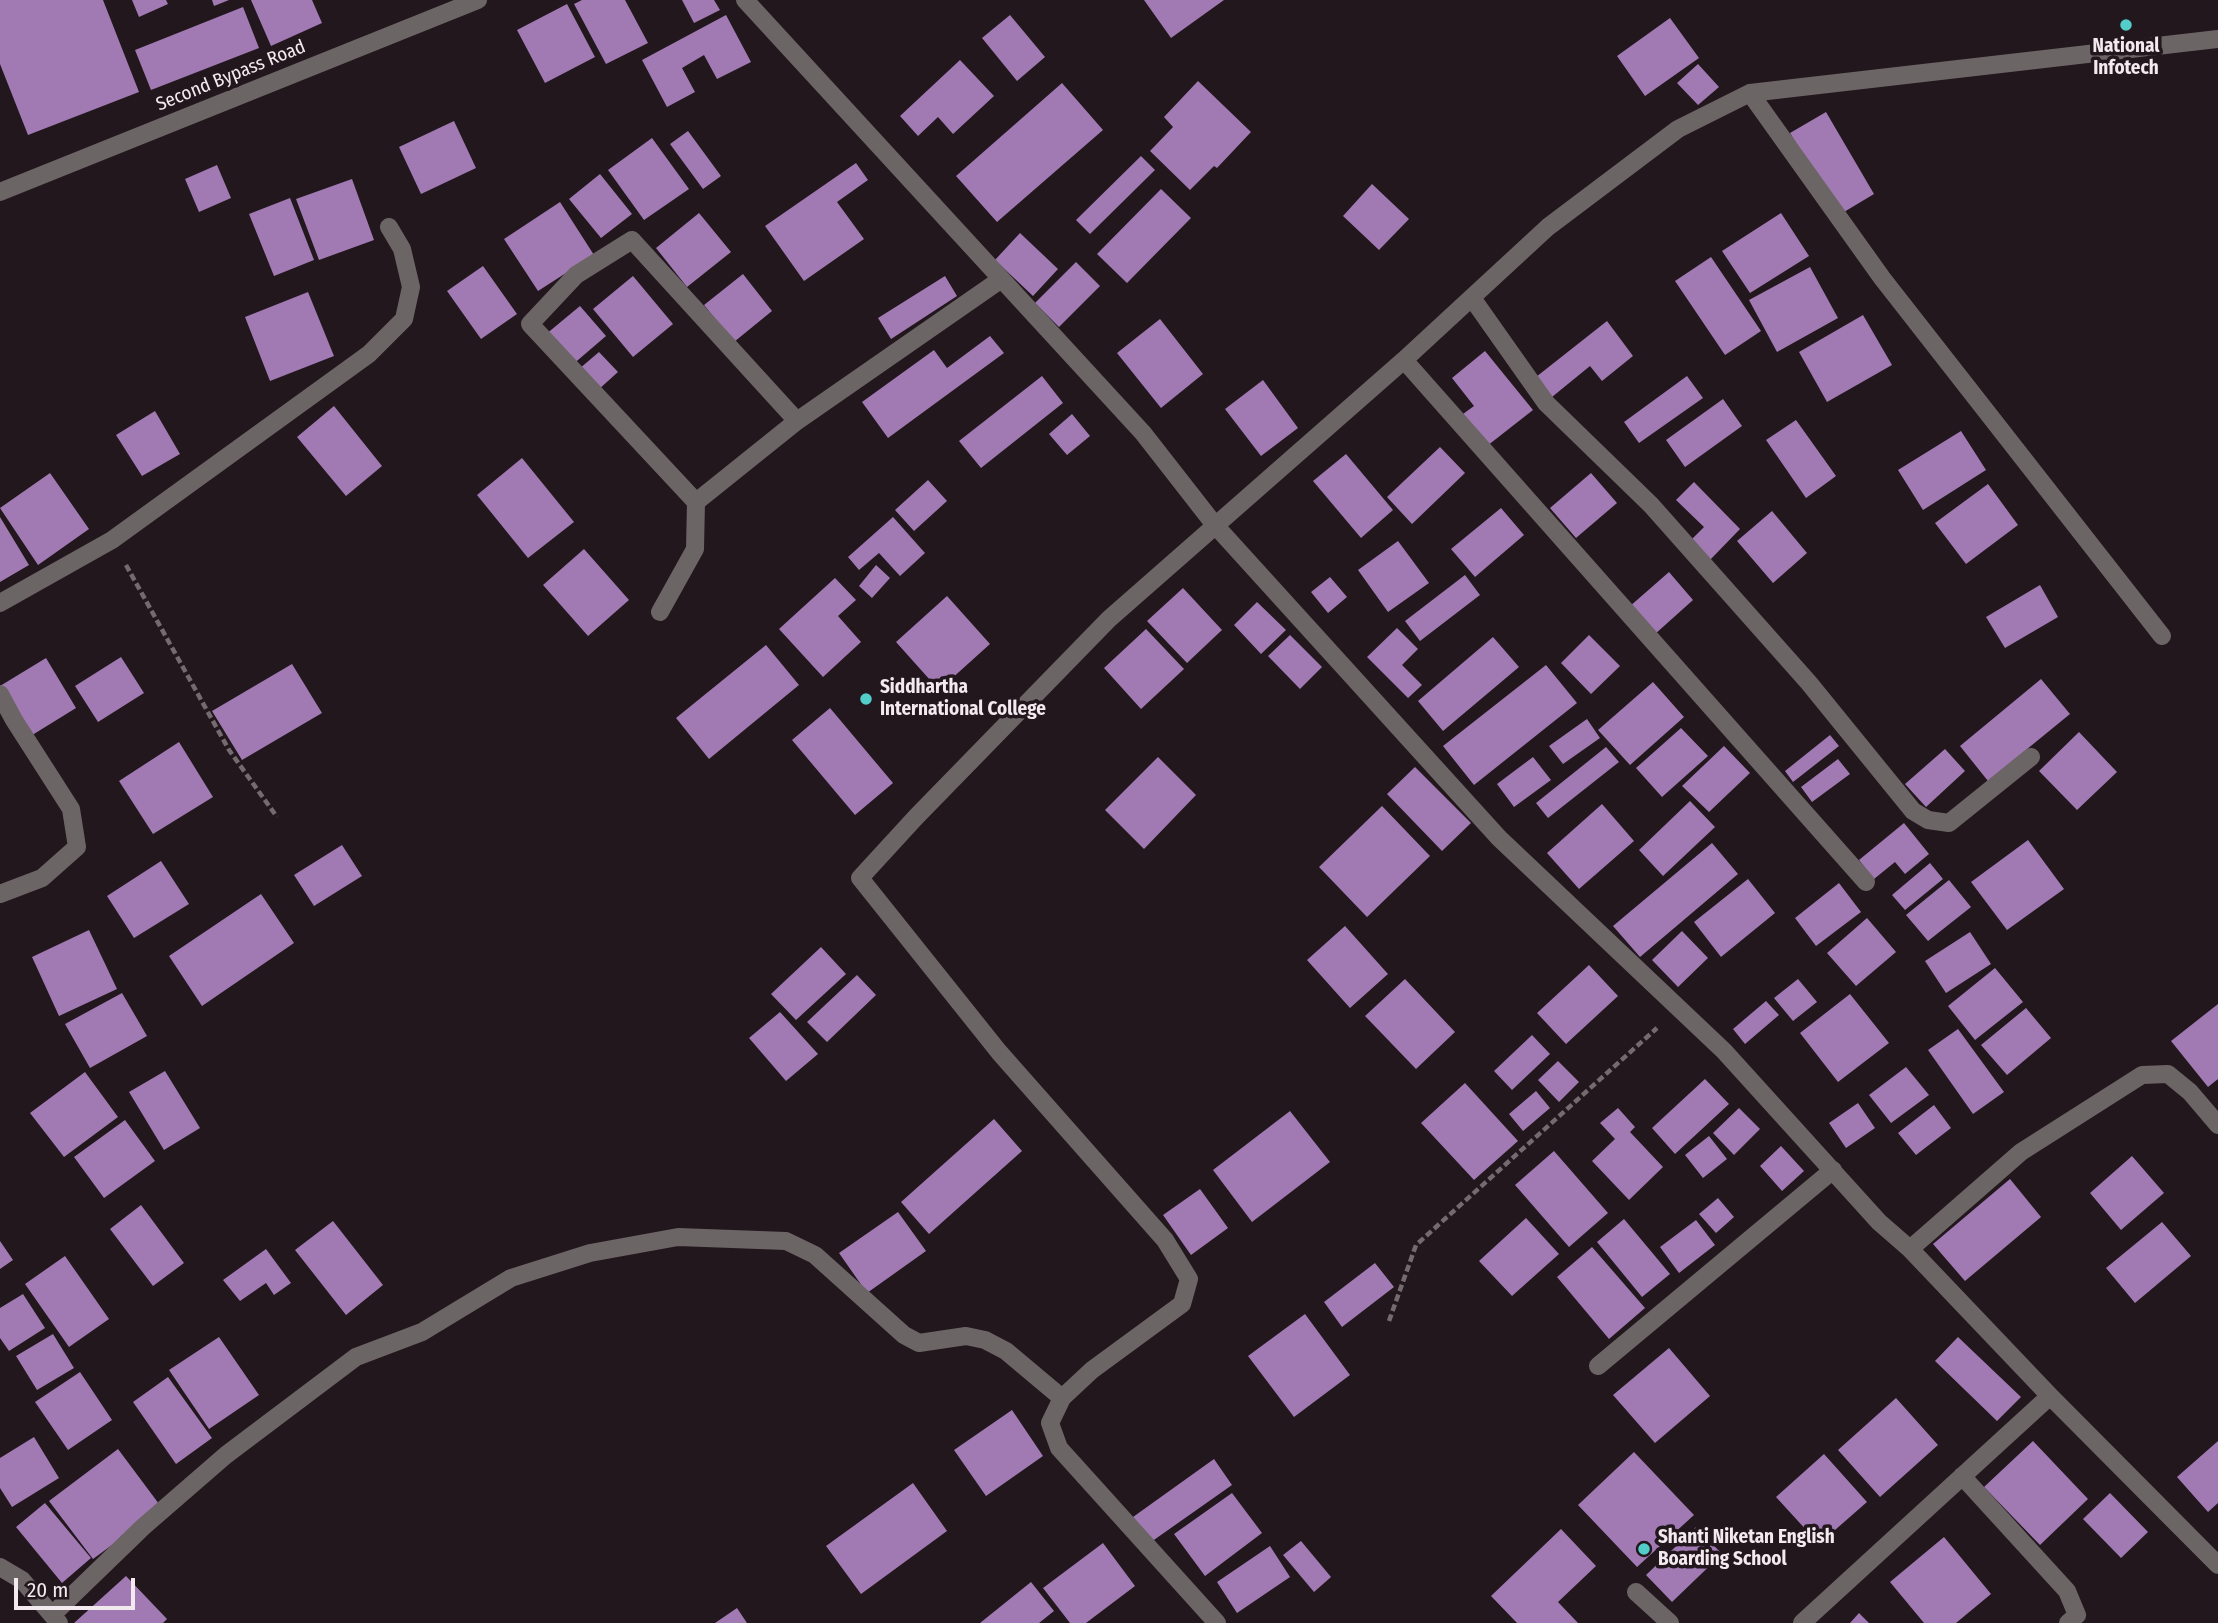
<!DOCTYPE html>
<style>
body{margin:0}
#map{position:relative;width:2218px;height:1623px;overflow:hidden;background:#22171d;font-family:"Fira Sans Condensed",sans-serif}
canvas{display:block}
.scale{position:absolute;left:14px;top:1578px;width:121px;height:32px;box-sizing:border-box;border:4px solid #f2eaee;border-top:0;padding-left:9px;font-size:21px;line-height:24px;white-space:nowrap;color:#f2eaee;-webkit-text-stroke:5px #22171d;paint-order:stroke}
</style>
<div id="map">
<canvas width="2218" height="1623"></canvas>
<div class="scale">20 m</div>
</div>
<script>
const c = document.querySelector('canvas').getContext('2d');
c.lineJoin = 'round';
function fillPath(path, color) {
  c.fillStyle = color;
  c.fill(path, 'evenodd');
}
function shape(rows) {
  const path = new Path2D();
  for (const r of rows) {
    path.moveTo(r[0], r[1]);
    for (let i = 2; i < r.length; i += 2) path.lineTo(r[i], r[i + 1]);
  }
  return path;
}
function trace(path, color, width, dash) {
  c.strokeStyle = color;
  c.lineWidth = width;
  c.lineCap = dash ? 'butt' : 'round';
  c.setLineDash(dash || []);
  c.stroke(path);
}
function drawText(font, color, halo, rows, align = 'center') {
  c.font = font + ' "Fira Sans Condensed",sans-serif';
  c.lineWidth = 7;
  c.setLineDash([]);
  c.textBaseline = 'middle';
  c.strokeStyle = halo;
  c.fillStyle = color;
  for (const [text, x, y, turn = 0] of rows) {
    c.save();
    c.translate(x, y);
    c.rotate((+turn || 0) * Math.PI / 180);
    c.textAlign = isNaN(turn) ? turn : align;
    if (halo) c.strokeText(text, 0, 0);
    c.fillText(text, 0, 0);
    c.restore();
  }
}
fillPath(shape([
 [0,0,103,0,139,92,28,135,0,64],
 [132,0,166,0,168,4,139,17],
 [212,0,229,0,214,6],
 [251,0,312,0,322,23,271,46],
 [582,0,625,0,648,43,606,64,574,4],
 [682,0,714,0,720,10,694,23],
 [1144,0,1224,0,1171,38],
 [567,4,595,57,545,83,517,30],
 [243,7,259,48,151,90,135,50],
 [726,15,751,62,717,79,704,55,682,68,695,92,667,107,642,60],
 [1010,15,1045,57,1017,81,982,38],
 [1670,18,1699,58,1645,96,1617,56],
 [960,60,994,96,953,134,938,117,918,136,900,116],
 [1698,64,1719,87,1698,105,1677,83],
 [1198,81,1251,132,1217,168,1214,166,1190,190,1150,151,1173,127,1164,117],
 [1062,83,1103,130,997,222,956,176],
 [1826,112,1874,194,1839,215,1790,133],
 [454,121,476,168,421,194,399,147],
 [688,131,721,176,703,189,670,144],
 [652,138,689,189,644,220,608,170],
 [1141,156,1155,170,1090,234,1076,220],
 [856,163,868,180,837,202,864,239,804,281,765,226],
 [217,165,231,198,199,212,185,179],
 [600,174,632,214,601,238,569,199],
 [352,179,374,240,319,260,296,199],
 [1372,184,1409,219,1379,250,1343,216],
 [1161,189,1191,218,1127,283,1097,254],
 [290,198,314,260,274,276,249,214],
 [560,202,594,255,538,291,504,239],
 [699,213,731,252,687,287,656,248],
 [1781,213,1809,256,1750,293,1722,251],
 [1020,233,1058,269,1033,296,995,260],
 [1711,257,1761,331,1725,355,1675,281],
 [1076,262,1100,286,1059,327,1035,303],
 [483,266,517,314,481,339,447,291],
 [1810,267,1838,318,1777,352,1749,300],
 [743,274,772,311,734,342,704,305],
 [633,276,673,324,633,357,593,309],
 [945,276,957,296,891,339,878,318],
 [308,292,334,356,270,381,245,317],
 [580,306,606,336,571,366,545,335],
 [1863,315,1892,365,1827,402,1799,352],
 [1160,319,1203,374,1161,408,1117,353],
 [1607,321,1633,356,1602,381,1590,366,1552,397,1536,377],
 [990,336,1004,353,888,438,862,402,934,350,947,368],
 [1485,351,1533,410,1487,446,1463,414,1474,406,1452,378],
 [599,352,618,372,598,390,579,369],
 [1042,376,1063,403,981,468,959,441],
 [1687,376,1703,398,1639,443,1624,422],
 [1263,380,1298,428,1261,456,1225,409],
 [1723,399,1742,426,1685,467,1666,440],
 [334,406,382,466,346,496,297,437],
 [155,411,180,454,142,476,116,435],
 [1072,414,1090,436,1067,455,1049,434],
 [1796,420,1836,476,1806,498,1766,440],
 [1961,431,1986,470,1923,510,1898,470],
 [1440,447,1465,473,1412,524,1387,497],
 [1346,454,1393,510,1361,538,1313,481],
 [522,458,574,522,528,558,477,495],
 [50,473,89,529,38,565,0,508],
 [1591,473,1617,503,1576,538,1550,508],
 [928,480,947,501,914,531,895,510],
 [1694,482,1740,529,1709,561,1689,542,1704,527,1676,500],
 [1988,484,2018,525,1966,564,1935,523],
 [1501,508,1524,535,1475,577,1451,549],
 [1772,511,1807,553,1773,583,1737,541],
 [0,517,29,565,0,582],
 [893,517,925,553,900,576,879,553,859,570,848,557],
 [1398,541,1429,583,1388,612,1358,570],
 [584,549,629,600,588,636,543,585],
 [876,565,890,578,872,598,859,586],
 [1669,572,1693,600,1654,635,1629,607],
 [1465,575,1480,595,1420,641,1405,621],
 [1330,577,1347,597,1328,613,1311,592],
 [835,578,856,600,838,616,861,642,823,677,779,629],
 [2040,585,2058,617,2005,648,1986,617],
 [1183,588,1222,630,1187,663,1147,621],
 [947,596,990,644,939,690,896,642],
 [1257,602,1286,630,1261,654,1234,625],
 [1397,628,1418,649,1402,665,1422,685,1408,698,1367,657],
 [1146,629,1184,669,1141,709,1104,668],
 [1290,635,1322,667,1300,689,1268,656],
 [1589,635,1620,666,1591,694,1561,663],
 [1493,637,1519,667,1443,731,1418,701],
 [766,645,799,685,709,759,676,718],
 [121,657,144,693,98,722,75,686],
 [46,658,76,708,29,737,0,686],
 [292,664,322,713,242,760,212,711],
 [1546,665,1577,703,1474,785,1443,746],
 [2041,679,2070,714,1988,781,1960,746],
 [1653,682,1684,717,1630,765,1598,730],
 [830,708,893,783,855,815,792,740],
 [1587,719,1600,738,1563,764,1549,746],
 [1681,728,1708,756,1662,797,1636,768],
 [2079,732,2117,772,2077,810,2039,771],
 [1830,735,1839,746,1793,782,1785,771],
 [179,742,213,797,153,834,119,781],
 [1724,746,1750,773,1709,812,1682,786],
 [1606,747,1619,762,1548,818,1536,803],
 [1945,749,1965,771,1926,807,1905,784],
 [1158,757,1196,795,1144,849,1105,810],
 [1533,757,1551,780,1514,807,1497,784],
 [1838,759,1850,774,1812,802,1801,787],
 [1415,767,1471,823,1442,851,1387,794],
 [1690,801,1715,827,1663,876,1639,850],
 [1602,804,1634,841,1579,889,1547,853],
 [1382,806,1430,856,1367,917,1319,867],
 [1904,823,1929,854,1905,874,1895,862,1874,879,1859,860],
 [2028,840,2064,889,2007,930,1971,882],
 [1712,843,1738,874,1640,957,1613,926],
 [342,845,362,876,314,906,294,875],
 [161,861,189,904,134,938,107,896],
 [1930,863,1943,879,1905,910,1892,895],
 [1748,879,1775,913,1721,957,1694,922],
 [1949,880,1971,907,1928,941,1906,915],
 [1839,883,1861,912,1816,946,1795,918],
 [261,894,294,943,202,1006,169,956],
 [1867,918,1896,952,1856,986,1827,953],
 [1345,926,1388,974,1350,1008,1307,960],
 [89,930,117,989,59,1016,32,957],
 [1682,931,1708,958,1678,987,1652,960],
 [1970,932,1991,964,1946,993,1925,961],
 [821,947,846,974,796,1020,771,994],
 [1589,965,1618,996,1566,1044,1537,1013],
 [1995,968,2023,1002,1975,1040,1948,1006],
 [857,975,876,995,827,1042,807,1022],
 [1405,979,1455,1032,1416,1069,1365,1016],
 [1798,979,1817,1002,1793,1021,1774,998],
 [122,993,147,1036,90,1068,65,1024],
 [1850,994,1889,1043,1838,1082,1800,1033],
 [1766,1001,1779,1015,1745,1044,1733,1029],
 [2218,1004,2218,1079,2208,1087,2171,1041],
 [2026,1008,2051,1038,2007,1075,1981,1045],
 [780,1012,818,1054,786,1081,749,1038],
 [1958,1029,2004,1092,1973,1114,1928,1050],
 [1532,1035,1550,1054,1512,1090,1494,1071],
 [1558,1061,1579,1082,1559,1102,1538,1080],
 [1906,1067,1929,1095,1891,1123,1869,1095],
 [165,1071,200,1128,164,1150,129,1092],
 [85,1072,118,1117,64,1157,30,1113],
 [1705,1079,1729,1104,1675,1154,1652,1128],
 [1465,1083,1518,1141,1474,1180,1421,1123],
 [1536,1091,1550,1108,1523,1131,1509,1114],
 [1858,1103,1875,1128,1846,1148,1829,1123],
 [1934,1105,1951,1128,1916,1155,1898,1133],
 [1618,1108,1635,1127,1630,1132,1663,1167,1629,1200,1592,1161,1615,1139,1600,1123],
 [1739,1108,1760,1129,1734,1155,1713,1133],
 [1290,1111,1330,1162,1252,1222,1213,1170],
 [994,1119,1022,1151,929,1234,901,1202],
 [125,1120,155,1161,104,1198,74,1157],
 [1709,1136,1727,1159,1703,1178,1685,1155],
 [1781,1146,1804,1171,1782,1191,1760,1166],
 [1554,1151,1608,1213,1569,1247,1515,1185],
 [2132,1156,2164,1193,2121,1230,2090,1193],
 [2010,1179,2041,1217,1965,1281,1933,1244],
 [1200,1189,1228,1228,1191,1255,1163,1215],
 [1718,1198,1734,1217,1716,1233,1699,1214],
 [141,1205,184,1263,153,1286,110,1229],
 [898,1212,926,1251,867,1293,839,1253],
 [1526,1218,1559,1254,1512,1296,1479,1261],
 [1624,1219,1670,1274,1642,1297,1597,1242],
 [1696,1220,1715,1245,1679,1273,1660,1247],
 [333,1221,383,1285,346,1315,295,1250],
 [2162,1222,2191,1256,2135,1303,2106,1268],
 [0,1241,13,1260,0,1269],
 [1592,1247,1645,1308,1609,1339,1557,1277],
 [266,1249,291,1283,274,1295,266,1283,240,1301,223,1280],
 [65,1256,109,1319,69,1347,25,1284],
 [1375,1263,1394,1287,1342,1327,1324,1302],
 [23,1294,45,1328,9,1351,0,1338,0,1308],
 [1305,1314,1350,1375,1294,1417,1248,1356],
 [53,1334,74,1368,37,1390,16,1356],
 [219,1337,259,1395,209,1429,169,1370],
 [1958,1337,2021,1397,1997,1421,1935,1361],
 [1669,1348,1710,1396,1655,1443,1613,1395],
 [80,1372,112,1420,68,1450,35,1402],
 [168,1377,212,1438,176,1464,133,1402],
 [1896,1398,1938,1445,1880,1497,1838,1450],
 [1012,1410,1043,1456,986,1496,954,1450],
 [34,1437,59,1478,12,1507,0,1488,0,1458],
 [2033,1441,2088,1499,2040,1545,1984,1487],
 [2218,1441,2218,1503,2208,1512,2177,1477],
 [118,1449,162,1508,93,1559,49,1501],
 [1634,1452,1694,1515,1637,1567,1578,1505],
 [1824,1454,1867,1502,1819,1544,1776,1497],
 [1214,1459,1232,1485,1151,1542,1133,1517],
 [913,1483,947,1531,861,1594,826,1546],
 [1232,1493,1262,1533,1205,1576,1174,1534],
 [2110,1493,2148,1532,2121,1558,2083,1519],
 [45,1503,91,1558,62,1583,16,1527],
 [1696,1527,1722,1554,1672,1602,1646,1575],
 [1561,1529,1596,1566,1558,1602,1578,1623,1517,1623,1491,1596],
 [1944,1537,1991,1594,1956,1623,1924,1623,1890,1582],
 [1301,1541,1331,1577,1314,1592,1283,1555],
 [1103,1543,1135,1586,1086,1623,1070,1623,1043,1588],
 [1270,1546,1290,1577,1237,1613,1217,1582],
 [126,1576,167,1619,163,1623,74,1623],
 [1031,1582,1054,1611,1039,1623,980,1623],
 [737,1608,747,1623,715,1623],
 [1859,1613,1869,1623,1850,1623]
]), '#a17ab4');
trace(shape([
 [126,565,229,750,277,817],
 [1389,1321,1416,1245,1657,1028]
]), '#746a6f', 4.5, [7, 3.5]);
trace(shape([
 [745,0,1143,433,1214,524,1499,838,1724,1051,1879,1222,1910,1249,2050,1396,2218,1565],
 [1750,93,1882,278,2162,636],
 [0,192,478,0],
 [1472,298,1546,403,1651,505,1809,683,1913,811,1928,820,1949,823,2031,757],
 [1404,360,1866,882],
 [696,502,530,324,576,275,632,240,797,421],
 [0,603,112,540,369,354,404,319,411,287,402,249,389,227],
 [660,612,695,549,696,502,797,421,1000,280],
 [0,694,14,720,71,809,77,847,42,878,0,894],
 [1910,1249,2021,1152,2142,1075,2168,1074,2190,1092,2218,1125],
 [1598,1366,1833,1170],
 [1962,1476,2067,1591,2077,1615,2068,1623],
 [0,1567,22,1580,59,1623],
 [1636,1592,1670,1623],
 [52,1615,143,1527,226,1455,356,1357,422,1332,511,1278,590,1253,678,1237,786,1241,815,1255,904,1335,919,1343,966,1336,985,1340,1006,1351,1062,1398],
 [1217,1623,1059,1448,1050,1423,1062,1398,1092,1370,1182,1304,1189,1279,1165,1240,999,1052,860,878,916,817,1109,619,1404,360,1548,227,1678,129,1750,93,2218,39],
 [1802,1623,2050,1396]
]), '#6c6565', 18);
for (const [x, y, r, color] of [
 [2126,25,7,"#53cdc9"],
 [866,699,7,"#53cdc9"],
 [1644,1549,7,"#53cdc9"]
]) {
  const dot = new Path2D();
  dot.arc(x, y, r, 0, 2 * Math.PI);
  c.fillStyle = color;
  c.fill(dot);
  trace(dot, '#22171d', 2.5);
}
drawText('bold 19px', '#f2eaee', '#22171d', [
 ["National",2126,47,"center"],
 ["Infotech",2126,69,"center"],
 ["Siddhartha",880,688],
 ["International College",880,710],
 ["Shanti Niketan English",1658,1538],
 ["Boarding School",1658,1560]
], 'left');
drawText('19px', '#f2eaee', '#22171d', [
 ["Second Bypass Road",231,76,-22]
]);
</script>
